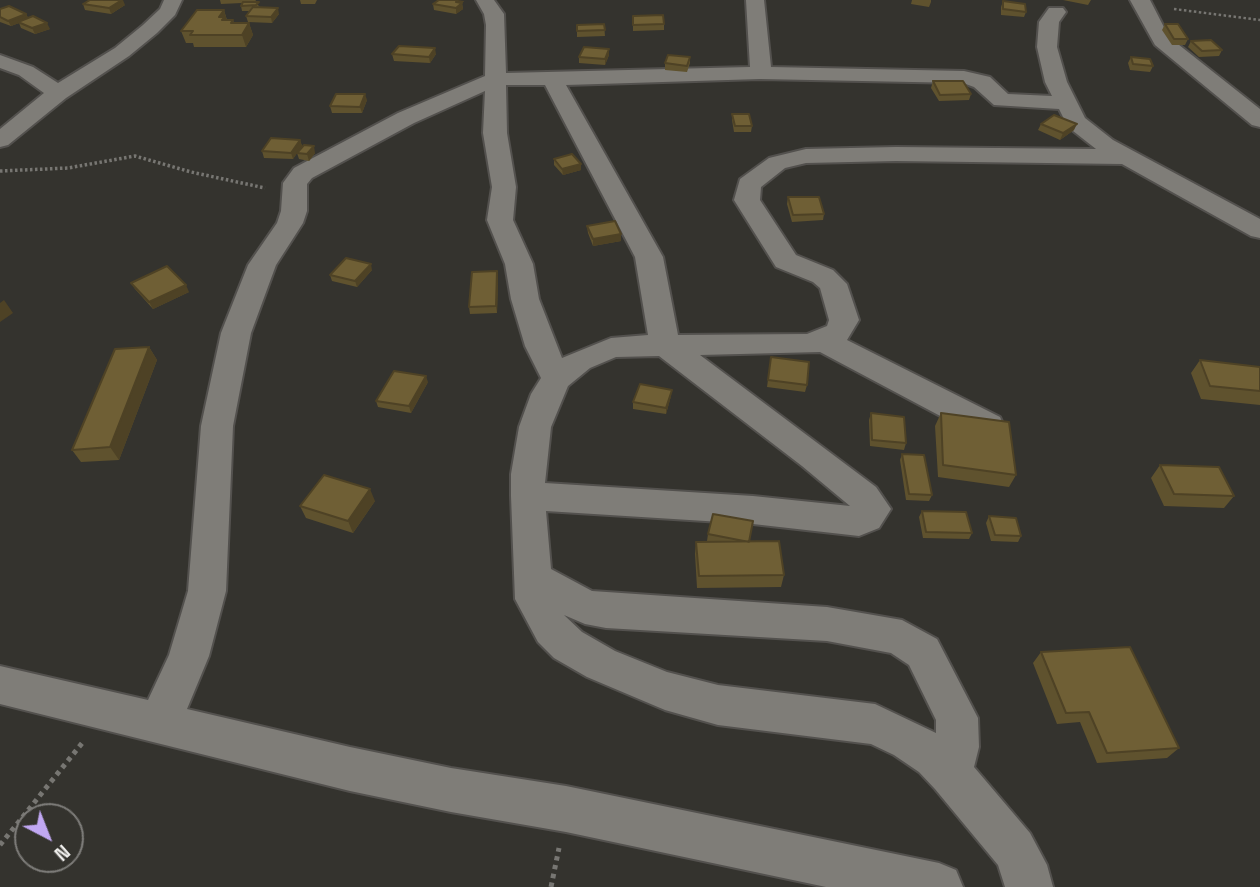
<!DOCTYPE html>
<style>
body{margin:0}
#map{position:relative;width:1260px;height:887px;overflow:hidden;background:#34332e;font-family:"Space Grotesk",sans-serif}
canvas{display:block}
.north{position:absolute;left:14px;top:803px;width:70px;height:70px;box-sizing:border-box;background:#34332e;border:2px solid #7e7d7a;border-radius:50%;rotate:138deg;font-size:19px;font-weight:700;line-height:28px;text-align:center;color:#eeedeb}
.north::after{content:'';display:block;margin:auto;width:24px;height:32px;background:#c1a8f3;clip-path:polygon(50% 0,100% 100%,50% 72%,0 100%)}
</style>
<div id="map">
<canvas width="1260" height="887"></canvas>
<div class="north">N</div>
</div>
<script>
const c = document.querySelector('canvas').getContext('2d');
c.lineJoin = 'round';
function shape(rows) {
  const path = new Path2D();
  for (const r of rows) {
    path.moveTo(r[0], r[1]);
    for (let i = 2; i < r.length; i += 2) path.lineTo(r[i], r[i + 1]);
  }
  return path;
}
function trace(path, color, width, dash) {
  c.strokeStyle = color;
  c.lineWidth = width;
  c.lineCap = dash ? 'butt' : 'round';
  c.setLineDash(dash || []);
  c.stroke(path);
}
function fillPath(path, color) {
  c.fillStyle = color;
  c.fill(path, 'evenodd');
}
const street = shape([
 [164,0,182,0,175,15,157,33,129,56,66,98,8,145,0,147,0,129,44,93,19,75,0,68,0,55,33,67,58,83,115,48,143,25,160,9,164,0],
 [476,0,494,0,504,14,506,73,750,67,746,0,764,0,771,67,964,71,990,77,1008,94,1052,96,1045,82,1037,47,1039,22,1049,8,1063,8,1066,12,1059,22,1057,47,1067,82,1085,118,1113,140,1260,219,1260,238,1251,236,1122,164,896,161,806,163,785,168,761,187,760,200,796,255,833,270,847,284,859,320,847,340,1000,417,1004,426,1000,435,988,438,976,435,820,352,700,355,876,487,891,509,879,528,859,536,753,524,546,511,551,569,592,591,827,607,902,620,937,639,978,718,979,747,974,767,1030,833,1047,865,1053,887,1005,887,998,865,935,789,919,772,894,755,871,744,718,725,665,710,587,677,554,658,538,642,515,599,511,496,511,474,519,427,531,394,541,378,525,346,511,299,505,264,487,220,492,187,483,133,485,91,414,123,312,178,307,184,307,211,303,223,276,265,251,333,233,426,226,591,209,656,187,709,350,747,451,768,566,786,939,863,956,870,963,887,826,887,566,832,451,812,350,791,0,704,0,666,148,700,169,655,188,591,201,426,221,333,248,265,277,223,281,211,283,183,294,168,398,113,485,76,486,25,484,14,476,0],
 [760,79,963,83,974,87,994,105,1059,109,1068,127,1096,149,896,147,806,149,769,158,740,179,734,200,776,267,813,282,820,288,829,320,827,326,807,334,678,335,663,257,566,85,760,79],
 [506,85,545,85,635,257,648,335,611,338,562,358,539,299,533,264,513,220,516,187,507,133,506,85],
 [659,356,802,466,850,506,753,496,545,483,551,427,568,386,590,368,616,357,659,356],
 [564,615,585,624,606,628,827,641,891,653,909,665,936,720,936,733,875,704,718,685,667,672,615,651,582,632,564,615],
 [1130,0,1150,0,1169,37,1260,109,1260,127,1252,125,1155,45,1130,0]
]);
trace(street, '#53514e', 4);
trace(shape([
 [1174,9,1260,20]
]), '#777672', 2.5, [2.5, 2.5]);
trace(shape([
 [0,171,68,168,135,156,191,172,265,188]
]), '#777672', 3.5, [2.5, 2.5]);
trace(shape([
 [0,845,83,742],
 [551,887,559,848]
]), '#777672', 5, [4.5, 4.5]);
fillPath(street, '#7f7d78');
fillPath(shape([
 [220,0,256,0,255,2,260,7,279,14,272,23,248,22,246,16,249,11,242,11,241,6,242,3,221,4],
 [300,0,317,0,315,4,301,4],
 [912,0,931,0,931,2,929,7,911,4],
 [1063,0,1091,0,1088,5],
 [464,1,462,3,463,9,456,14,434,10,433,4],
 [1003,1,1026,12,1024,17,1001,15,1001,7],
 [83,4,125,5,111,14,85,10],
 [0,9,26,14,28,18,50,29,35,34,21,28,19,23,11,26,0,22],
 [224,10,227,20,233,20,234,23,249,23,253,35,246,47,194,47,193,43,186,43,181,31],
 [633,16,664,24,664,30,633,31],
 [604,24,605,36,577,37,577,25],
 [1165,24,1188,39,1185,45,1172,45,1162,30],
 [1191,41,1222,50,1219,56,1199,57,1188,47],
 [609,49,609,55,605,65,579,63,579,57],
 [392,54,436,54,430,63,394,61],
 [690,57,690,63,687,72,665,70,665,63],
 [1131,57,1153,66,1150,72,1130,70,1128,63],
 [933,81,971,94,969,100,939,101,931,88],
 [367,100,362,113,332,113,330,106],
 [732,114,752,126,751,132,734,132,732,120],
 [1041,124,1074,130,1060,140,1038,130],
 [300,140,302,146,298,151,315,153,309,161,299,159,297,153,293,159,264,158,262,151],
 [554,159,581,170,563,175,554,165],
 [788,197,824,214,823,220,792,222,787,204],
 [587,226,621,234,621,241,593,246,588,233],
 [372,270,357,287,332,281,330,275],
 [497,271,498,278,497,313,470,314,469,307],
 [131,283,189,292,153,309,135,289],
 [149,347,157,360,119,460,81,462,72,450],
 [771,357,807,385,805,392,767,387],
 [1200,360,1260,367,1260,405,1201,399,1191,373],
 [428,382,411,413,378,407,376,401],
 [671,396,666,414,633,409,633,402],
 [871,413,906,443,904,450,870,446,869,420],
 [941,413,1016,475,1009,487,938,477,935,426],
 [902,454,932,495,929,501,906,500,900,460],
 [1160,465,1234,496,1224,508,1164,506,1151,478],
 [375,501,353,533,306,518,300,506],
 [922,511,972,533,969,539,923,538,919,517],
 [989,516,1021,536,1018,542,991,541,986,523],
 [708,534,749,542,784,575,781,587,697,588,695,554,696,542,714,542,707,541],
 [1041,652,1179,748,1167,758,1097,763,1080,722,1057,724,1033,663]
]), '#5f522e');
fillPath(shape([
 [123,0,125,5,111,14,109,8],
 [458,0,464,1,461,4,462,3,463,9,456,14,456,2],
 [278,8,279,14,272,23,271,17],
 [224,10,227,22,223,28,219,17],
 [26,14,29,19,18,22,19,23,11,26,8,21],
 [47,23,50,29,35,34,32,28],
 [249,23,253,35,246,47,242,35],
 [435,48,436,54,430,63,429,57],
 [609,49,609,55,605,65,605,59],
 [365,94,367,100,362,113,360,107],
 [1077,124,1074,130,1060,140,1063,133],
 [300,140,302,146,293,159,291,153],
 [314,146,315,153,309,161,307,154],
 [581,164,581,170,563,175,562,169],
 [621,234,621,241,593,246,593,239],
 [371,264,372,270,357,287,355,281],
 [497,271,498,278,497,313,496,306],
 [186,285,189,292,153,309,149,302],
 [4,300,13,313,0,322,0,303],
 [149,347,157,360,119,460,110,447],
 [426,376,428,382,411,413,409,406],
 [672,390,671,396,666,414,666,408],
 [370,489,375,501,353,533,348,521]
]), '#4e4225');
const building = shape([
 [90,0,122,0,109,8,83,4,90,0],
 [439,0,458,0,456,2,462,3,456,8,433,4,439,0],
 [1003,1,1025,4,1026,12,1003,9,1003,1],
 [243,2,259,2,256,5,241,6,243,2],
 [9,6,26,14,8,21,0,17,0,9,9,6],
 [253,7,278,8,271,17,246,16,253,7],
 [197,10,224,10,219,17,225,17,222,20,233,20,231,23,249,23,242,35,190,35,193,31,181,31,197,10],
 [663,15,664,24,633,25,633,16,663,15],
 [33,16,47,23,32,28,18,22,33,16],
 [604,24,605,30,577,31,577,25,604,24],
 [1165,24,1178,24,1188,39,1174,39,1165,24],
 [1211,40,1222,50,1202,51,1191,41,1211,40],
 [399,46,435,48,429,57,392,54,399,46],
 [584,47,609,49,605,59,579,57,584,47],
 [668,55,690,57,687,66,665,63,668,55],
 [1131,57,1150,59,1153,66,1133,64,1131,57],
 [933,81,963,81,971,94,940,95,933,81],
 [336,94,365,94,360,107,330,106,336,94],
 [732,114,749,114,752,126,735,126,732,114],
 [1054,115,1077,124,1063,133,1041,124,1054,115],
 [271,138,300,140,291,153,262,151,271,138],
 [304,145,314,146,307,154,297,153,304,145],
 [572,154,581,164,562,169,554,159,572,154],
 [788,197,819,197,824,214,793,215,788,197],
 [615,221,621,234,593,239,587,226,615,221],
 [346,258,371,264,355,281,330,275,346,258],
 [167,266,186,285,149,302,131,283,167,266],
 [497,271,496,306,469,307,472,272,497,271],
 [149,347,110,447,72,450,115,349,149,347],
 [771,357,809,362,807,385,768,380,771,357],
 [1200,360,1260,367,1260,391,1210,386,1200,360],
 [394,371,426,376,409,406,376,401,394,371],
 [640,384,672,390,666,408,633,402,640,384],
 [871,413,904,417,906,443,872,440,871,413],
 [941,413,1009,422,1016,475,943,465,941,413],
 [902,454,924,455,932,495,909,494,902,454],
 [1160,465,1219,467,1234,496,1174,494,1160,465],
 [324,475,370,489,348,521,300,506,324,475],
 [922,511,966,512,972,533,926,532,922,511],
 [713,514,753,521,749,542,708,534,713,514],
 [989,516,1016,518,1021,536,995,535,989,516],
 [779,541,784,575,699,576,696,542,779,541],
 [1130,647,1179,748,1107,753,1089,712,1066,713,1041,652,1130,647]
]);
fillPath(building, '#6f5f35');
trace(building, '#4e4225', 2);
</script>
